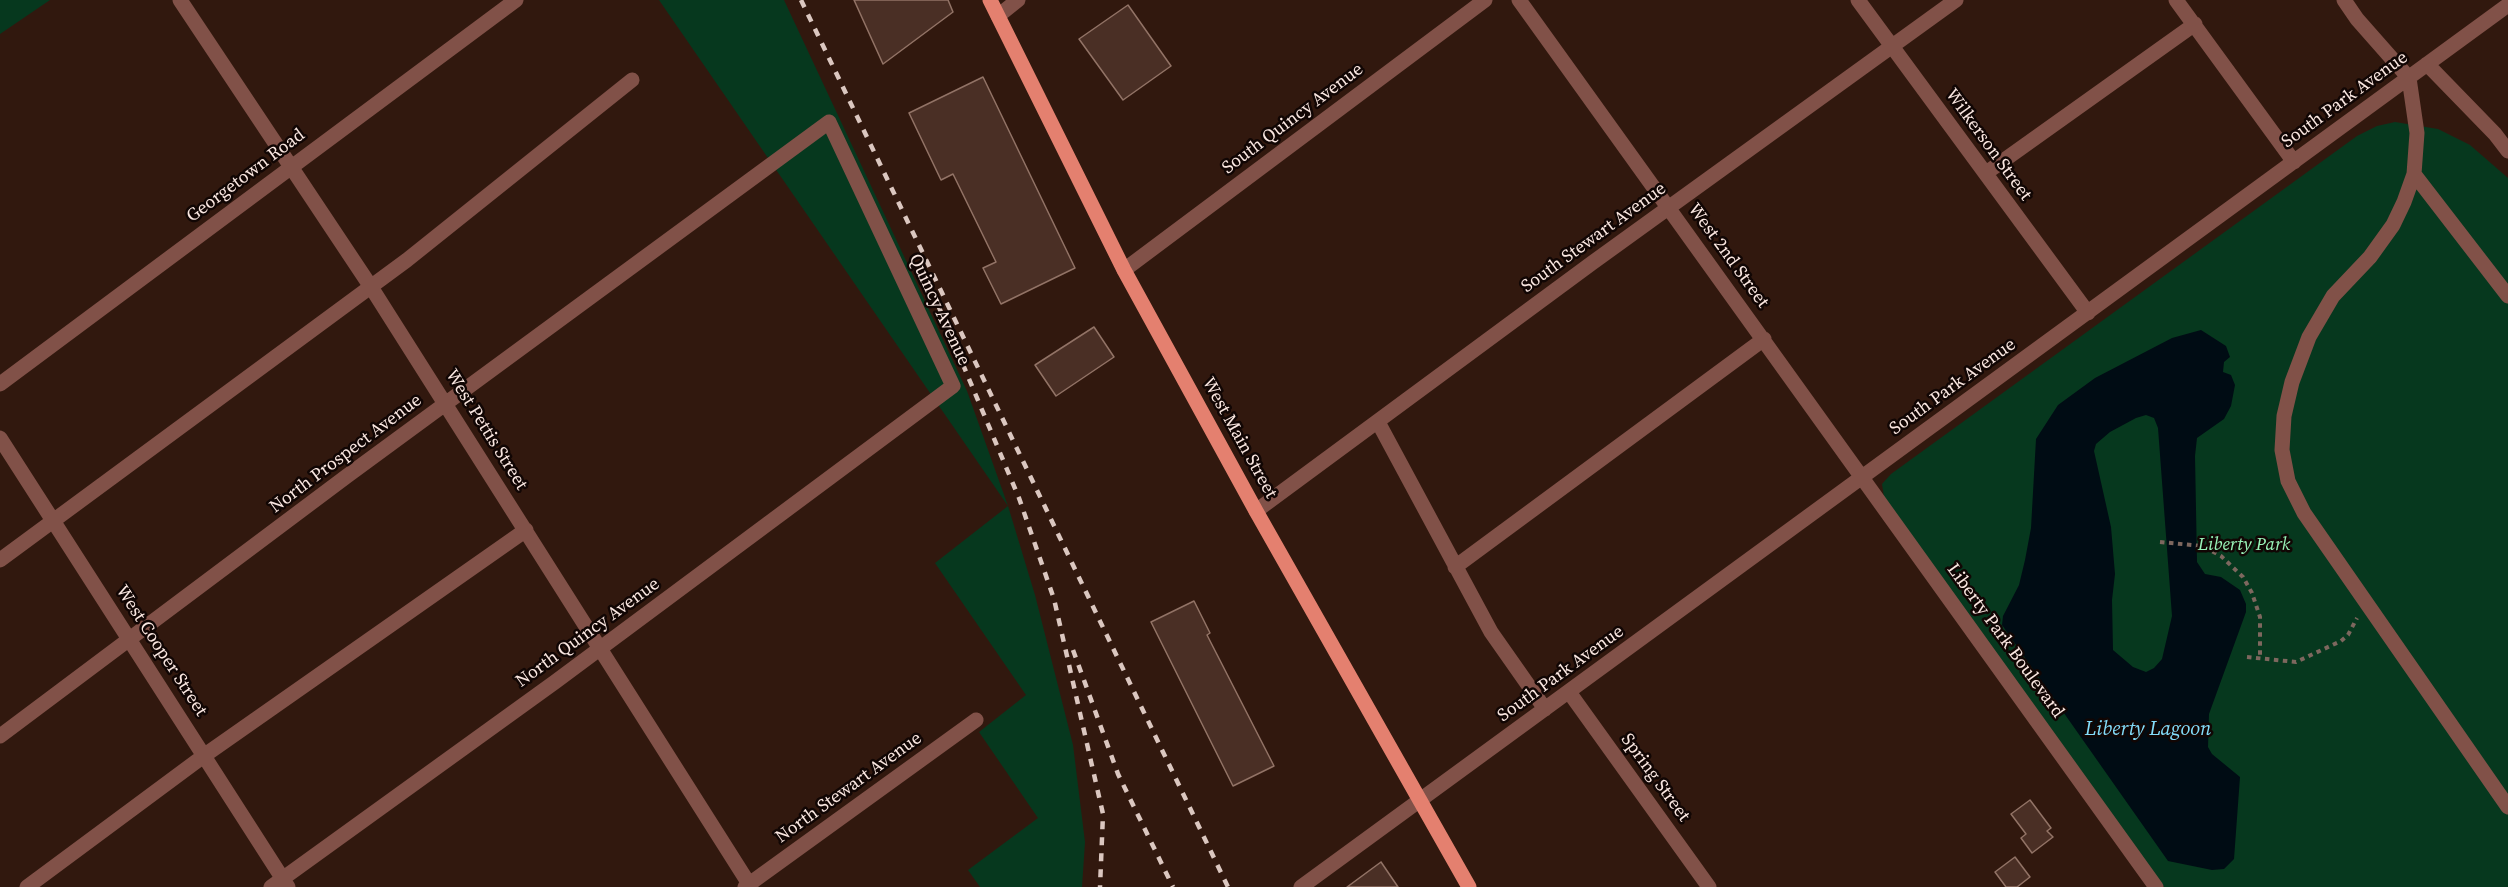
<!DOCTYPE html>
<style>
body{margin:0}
canvas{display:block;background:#31180e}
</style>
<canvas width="2508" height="887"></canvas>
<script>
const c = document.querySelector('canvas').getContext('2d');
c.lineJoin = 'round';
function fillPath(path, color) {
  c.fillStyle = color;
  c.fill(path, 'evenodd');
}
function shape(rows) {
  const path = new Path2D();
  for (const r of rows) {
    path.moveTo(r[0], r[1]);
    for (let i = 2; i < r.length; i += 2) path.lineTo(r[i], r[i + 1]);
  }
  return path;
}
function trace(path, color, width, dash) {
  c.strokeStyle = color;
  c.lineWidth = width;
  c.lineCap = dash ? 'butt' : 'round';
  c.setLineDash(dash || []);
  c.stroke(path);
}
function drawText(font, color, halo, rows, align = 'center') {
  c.font = font + ' "Source Serif 4",serif';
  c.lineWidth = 5;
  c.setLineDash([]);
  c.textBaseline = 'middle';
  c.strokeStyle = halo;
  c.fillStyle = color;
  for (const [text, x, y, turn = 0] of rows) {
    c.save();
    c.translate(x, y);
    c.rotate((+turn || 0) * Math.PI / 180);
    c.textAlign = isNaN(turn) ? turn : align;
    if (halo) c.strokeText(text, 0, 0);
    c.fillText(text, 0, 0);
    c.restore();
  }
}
fillPath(shape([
 [0,0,50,0,0,34],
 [659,0,784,0,967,391,1008,506,1035,595,1073,745,1085,842,1082,887,980,887,968,870,1038,818,979,732,1026,695,935,563,1008,506],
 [2395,122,2438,129,2470,145,2508,178,2508,887,2164,887,1884,497,1882,484,1891,474,2357,136,2377,126]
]), '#06381e');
fillPath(shape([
 [2201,330,2226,346,2230,357,2224,362,2223,372,2231,375,2235,385,2231,406,2224,419,2197,438,2195,456,2197,562,2205,574,2221,577,2240,590,2246,604,2246,612,2209,714,2208,747,2212,754,2240,777,2234,859,2224,869,2212,870,2168,861,2002,625,2003,616,2019,585,2025,560,2031,528,2036,439,2058,405,2095,378,2172,338],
 [2146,415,2154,418,2158,428,2172,616,2162,659,2154,668,2146,672,2133,667,2113,650,2112,600,2115,574,2111,527,2094,451,2096,444,2110,432,2136,418]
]), '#000c14');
const building = shape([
 [854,0,948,0,953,12,883,64,854,0],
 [1128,5,1171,66,1123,100,1079,39,1128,5],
 [983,77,1075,268,1001,304,983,268,996,262,953,174,941,180,909,113,983,77],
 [1094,327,1114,357,1056,396,1035,365,1094,327],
 [1194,601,1210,633,1207,635,1274,766,1233,786,1151,622,1194,601],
 [2030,800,2051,828,2047,831,2053,837,2032,853,2021,838,2026,834,2011,814,2030,800],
 [2015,857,2030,877,2017,887,2006,887,1995,872,2015,857],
 [1381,862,1398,887,1347,887,1381,862]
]);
fillPath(building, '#4a2f25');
trace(building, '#927366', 1.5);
trace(shape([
 [2160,542,2202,546,2221,556,2243,577,2252,593,2260,617,2260,659],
 [2247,657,2296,662,2341,641,2348,635,2357,618]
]), '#7d675e', 4, [4.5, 4.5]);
trace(shape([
 [180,0,371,287,751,887],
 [1519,0,2156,887],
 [1858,0,2088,313],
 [2176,0,2294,162],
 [2344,0,2357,19,2409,78],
 [998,16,1018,0],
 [2427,64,2495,134,2508,151],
 [2409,78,2417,133,2414,174,2404,202,2393,225,2370,257,2333,296,2309,337,2292,382,2284,416,2282,450,2288,481,2304,513,2508,807],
 [1986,173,2195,24],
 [2414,174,2508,296],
 [1124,270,1485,0],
 [0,384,516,0],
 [1378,422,1491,632,1545,709],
 [0,438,288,887],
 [1256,511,1592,263,1956,0],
 [0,560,407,260,632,80],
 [1455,567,1764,339],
 [1569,692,1709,887],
 [0,736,347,476,829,122,953,386,555,682,271,887],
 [27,887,205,755,526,530],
 [745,887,976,720],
 [1301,887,2508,5]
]), '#815148', 15);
trace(shape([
 [990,0,1124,270,1256,511,1469,887]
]), '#e4806f', 15);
trace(shape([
 [801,0,1228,887],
 [938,305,1019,498,1054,599,1103,814,1100,887],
 [1073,650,1118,774,1173,887]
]), '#dbc7c0', 4.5, [8, 8]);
drawText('18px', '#fae7e1', '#110604', [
 ["South Park Avenue",2345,100,-36],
 ["South Quincy Avenue",1293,119,-37],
 ["Wilkerson Street",1988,145,54],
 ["Georgetown Road",246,176,-37],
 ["South Stewart Avenue",1594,238,-36],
 ["West 2nd Street",1728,256,54],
 ["Quincy Avenue",939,310,65],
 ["South Park Avenue",1953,387,-36],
 ["West Pettis Street",486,430,58],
 ["West Main Street",1239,438,61],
 ["North Prospect Avenue",346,454,-37],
 ["North Quincy Avenue",588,633,-36],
 ["Liberty Park Boulevard",2005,641,54],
 ["West Cooper Street",161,651,57],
 ["South Park Avenue",1561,674,-36],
 ["Spring Street",1655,778,54],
 ["North Stewart Avenue",849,788,-36]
]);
drawText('italic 18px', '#99f4b9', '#110604', [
 ["Liberty Park",2244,545]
]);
drawText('italic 20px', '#83ddfb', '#110604', [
 ["Liberty Lagoon",2148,730]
]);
</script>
